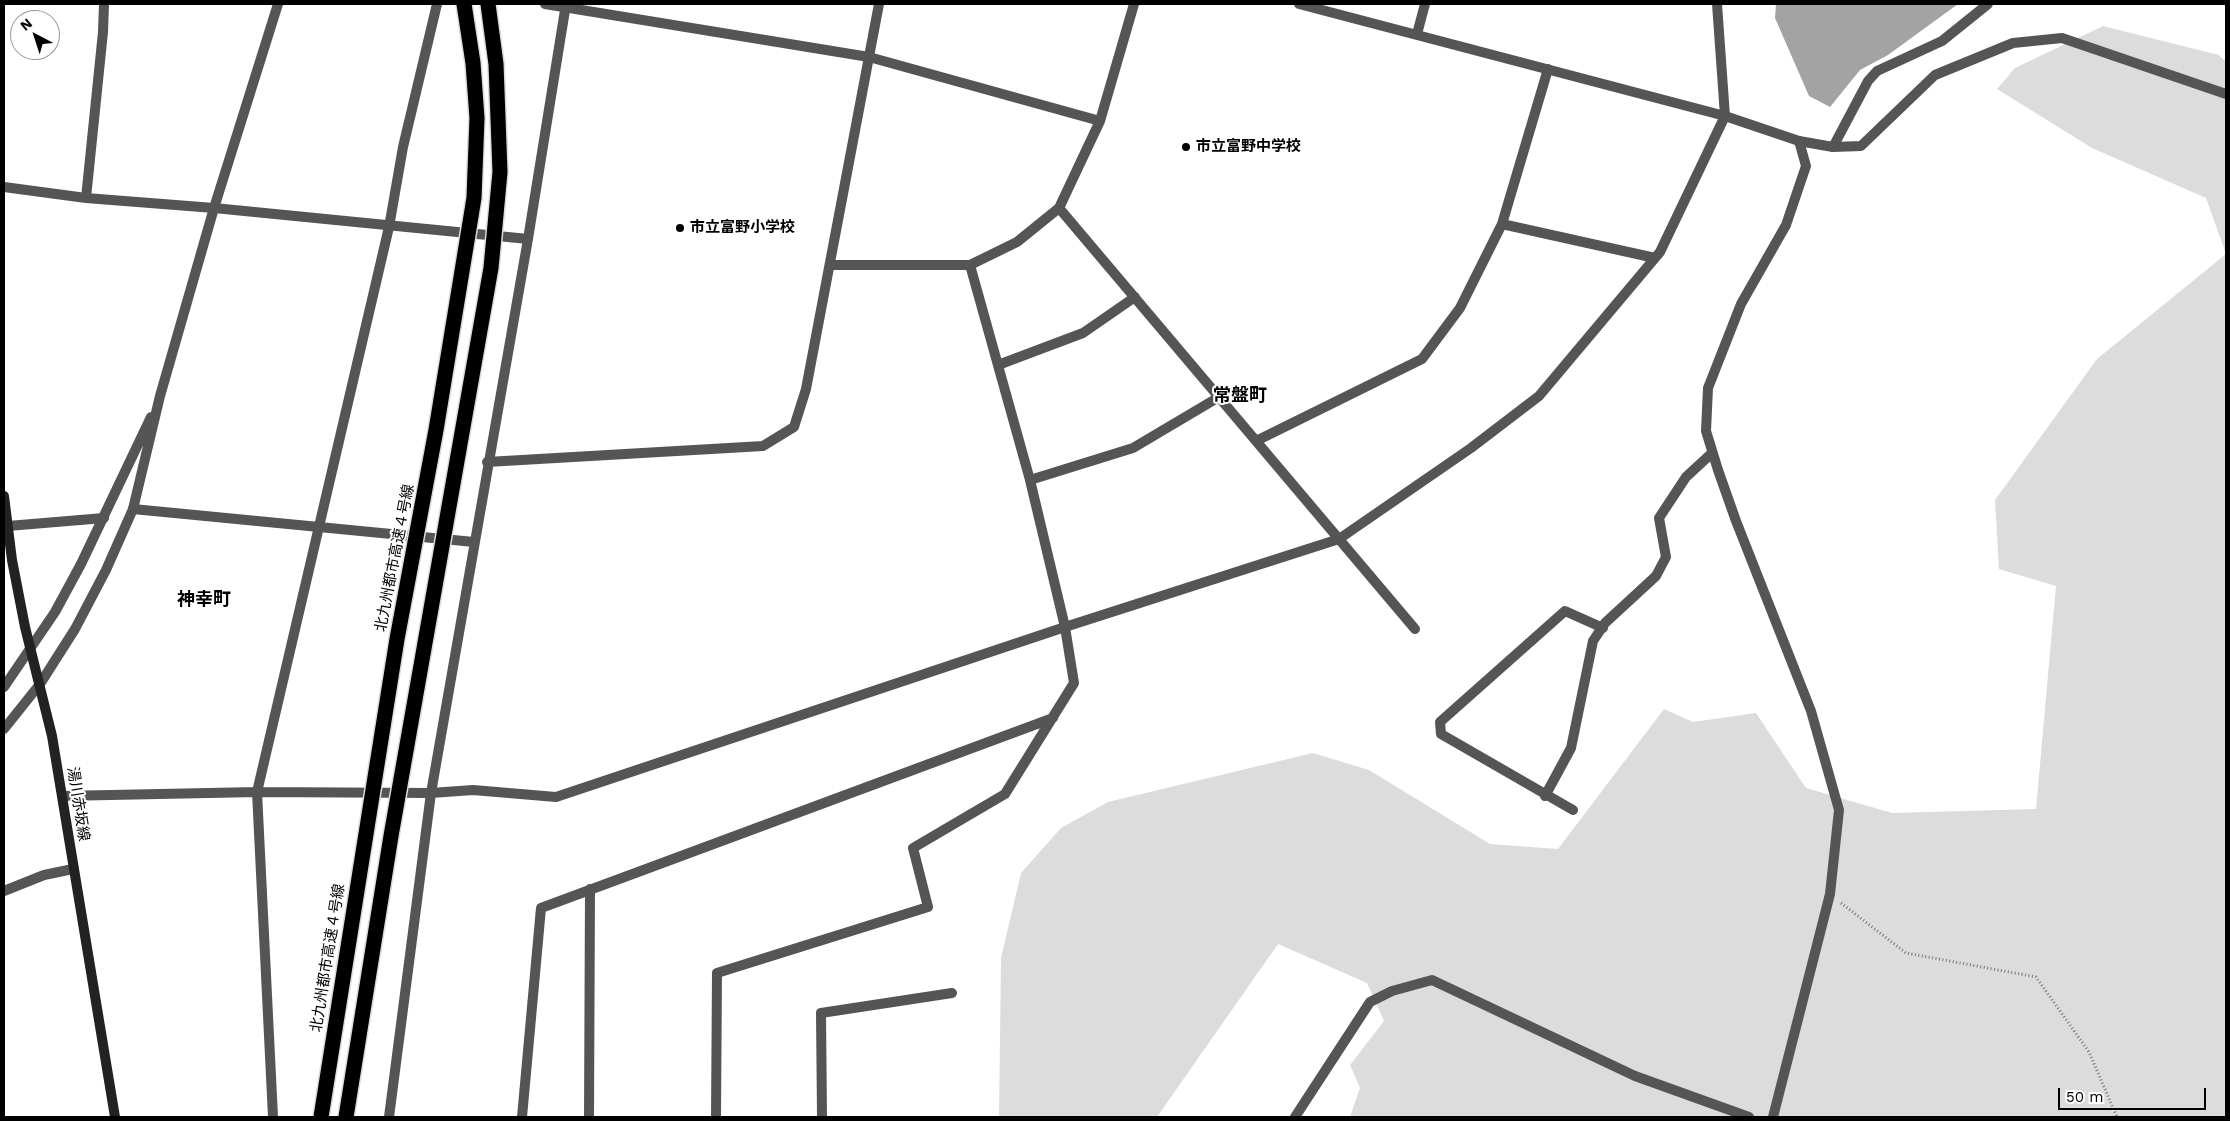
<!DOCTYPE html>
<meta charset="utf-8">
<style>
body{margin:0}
#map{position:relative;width:2230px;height:1121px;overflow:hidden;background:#fff;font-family:"Work Sans",sans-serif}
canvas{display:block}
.frame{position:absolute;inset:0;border:5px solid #000;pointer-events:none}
.north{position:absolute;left:10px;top:10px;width:50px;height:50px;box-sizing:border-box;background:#fff;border:1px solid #999;border-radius:50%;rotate:320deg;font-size:14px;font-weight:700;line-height:20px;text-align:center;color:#000}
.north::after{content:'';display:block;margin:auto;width:18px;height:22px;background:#000;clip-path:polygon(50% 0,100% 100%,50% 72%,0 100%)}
.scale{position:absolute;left:2058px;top:1088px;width:148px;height:22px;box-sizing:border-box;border:2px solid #000;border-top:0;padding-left:6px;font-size:15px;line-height:18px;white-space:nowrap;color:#000;-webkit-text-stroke:4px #fff;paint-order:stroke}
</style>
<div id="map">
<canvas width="2230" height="1121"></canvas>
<div class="frame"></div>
<div class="north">N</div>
<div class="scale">50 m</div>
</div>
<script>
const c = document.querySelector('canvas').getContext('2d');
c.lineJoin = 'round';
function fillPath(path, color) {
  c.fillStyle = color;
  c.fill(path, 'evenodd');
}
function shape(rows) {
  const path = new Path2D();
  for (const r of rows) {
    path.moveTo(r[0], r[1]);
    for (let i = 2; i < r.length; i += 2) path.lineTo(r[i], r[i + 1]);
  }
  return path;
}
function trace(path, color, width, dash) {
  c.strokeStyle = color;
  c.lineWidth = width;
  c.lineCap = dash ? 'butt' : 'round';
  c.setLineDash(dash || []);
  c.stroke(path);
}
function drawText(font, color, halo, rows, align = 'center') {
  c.font = font + ' "Work Sans","Noto Sans JP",sans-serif';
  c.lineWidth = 4;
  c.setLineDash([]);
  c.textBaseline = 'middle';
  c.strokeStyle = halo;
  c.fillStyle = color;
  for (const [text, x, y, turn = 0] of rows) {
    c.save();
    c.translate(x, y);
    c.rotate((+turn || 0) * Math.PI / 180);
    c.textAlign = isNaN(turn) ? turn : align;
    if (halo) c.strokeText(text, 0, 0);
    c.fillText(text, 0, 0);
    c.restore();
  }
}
fillPath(shape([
 [2103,26,2219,55,2226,62,2226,1117,1350,1117,1360,1088,1350,1065,1384,1021,1367,983,1278,944,1157,1117,999,1117,1001,958,1021,873,1061,828,1108,802,1313,753,1369,770,1490,844,1558,849,1664,709,1693,722,1756,713,1806,788,1892,813,2036,809,2056,586,1999,569,1995,500,2097,359,2226,254,2206,198,2092,148,1997,89,2015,68]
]), '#dcdcdc');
fillPath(shape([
 [1776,4,1958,4,1888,55,1860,70,1830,107,1809,96,1775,18]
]), '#a3a3a3');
trace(shape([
 [1841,903,1906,953,2036,977,2089,1052,2117,1117]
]), '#777', 3, [1, 2.5]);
trace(shape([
 [1833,147,1861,146,1935,75,2013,43,2062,38,2226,94]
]), '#555', 10);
trace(shape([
 [545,4,869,57,1100,121],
 [1417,34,1425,4],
 [4,187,86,198,214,208,528,239],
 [86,198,103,32,104,4],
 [1059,208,1415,629],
 [1502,224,1655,258],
 [830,265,970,265,1017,242,1059,208,1100,121,1134,4],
 [998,365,1083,333,1135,297],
 [1256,441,1422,359,1460,308,1502,224,1548,69],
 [487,462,763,446,794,427,806,389,879,4],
 [1030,480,1133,448,1219,397],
 [133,509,474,542],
 [8,526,104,518],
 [62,796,257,792,431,793,473,790,556,797,1065,627,1339,539,1471,448,1539,396,1660,252,1725,116,1717,4],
 [1545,796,1571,748,1593,641,1605,623,1656,576,1666,557,1659,518,1686,477,1712,453],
 [1573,810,1441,734,1440,722,1565,611,1603,628],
 [4,891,44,875,73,869],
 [273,1117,257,792,389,227,403,147,437,4],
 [389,1117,431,793,528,239,566,4],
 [522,1117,541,908,1053,718],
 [589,1117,590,889],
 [716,1117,717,973,928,907,913,848,1005,794,1074,683,1065,627,1030,480,970,265],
 [822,1117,821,1013,952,993],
 [1295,1117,1370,1002,1392,991,1432,980,1635,1076,1749,1117],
 [1773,1117,1830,894,1839,810,1811,711,1736,521,1718,470,1706,431,1708,388,1741,304,1786,225,1806,166,1799,141,1833,147,1868,81,1877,71,1942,41,1988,4]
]), '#555', 10);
trace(shape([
 [1299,4,1725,116,1799,141],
 [4,687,55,612,81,564,151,417],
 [4,729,40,684,75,629,106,570,133,509,160,396,214,208,278,4]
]), '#555', 10);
trace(shape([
 [4,496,12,560,25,627,52,736,115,1117]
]), '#222', 10);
const motorwayBridge = shape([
 [321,1117,397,639,436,430,474,198,477,118,473,63,464,4],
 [346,1117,391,836,491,268,500,172,496,64,488,4]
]);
trace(motorwayBridge, '#dbdbdb', 18, []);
trace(motorwayBridge, '#000', 15);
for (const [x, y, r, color] of [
 [1186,147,5,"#000"],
 [680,228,5,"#000"]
]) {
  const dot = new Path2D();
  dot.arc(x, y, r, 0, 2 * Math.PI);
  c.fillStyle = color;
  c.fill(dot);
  trace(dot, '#fff', 2);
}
drawText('bold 15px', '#000', '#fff', [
 ["市立富野中学校",1196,147],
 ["市立富野小学校",690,228]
], 'left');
drawText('15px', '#000', '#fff', [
 ["北九州都市高速４号線",395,558,-79],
 ["湯川赤坂線",78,804,81],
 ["北九州都市高速４号線",328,958,-81]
]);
drawText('bold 18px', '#000', '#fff', [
 ["常盤町",1240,396],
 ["神幸町",204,600]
]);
</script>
